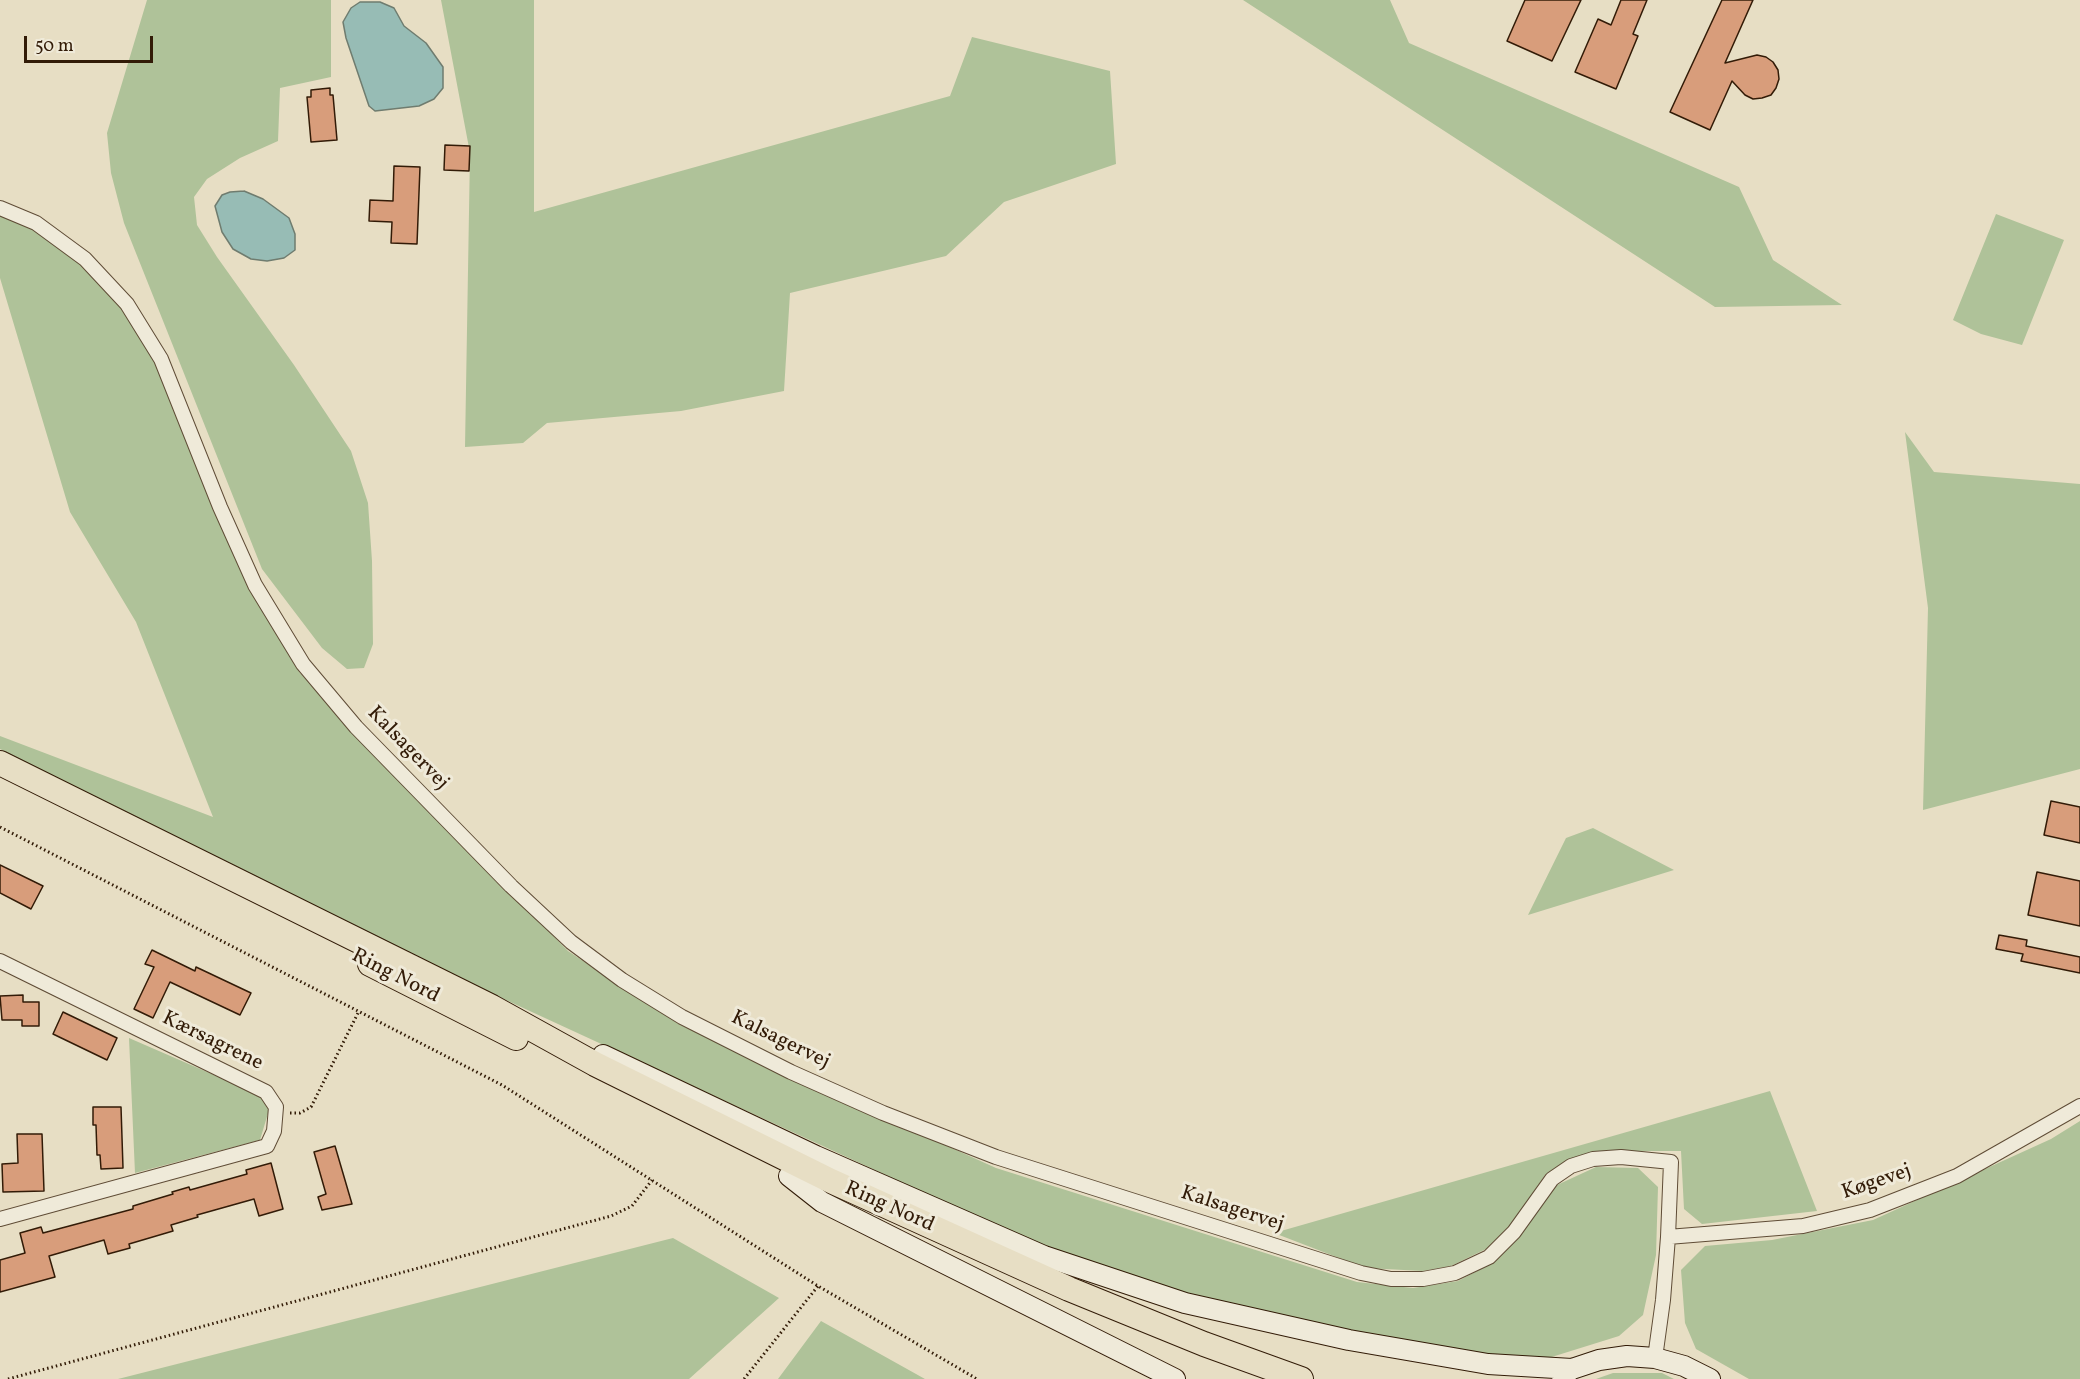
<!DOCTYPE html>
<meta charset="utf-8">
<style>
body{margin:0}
#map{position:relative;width:2080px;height:1379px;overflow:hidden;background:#e7dec4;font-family:Vollkorn,serif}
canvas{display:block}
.scale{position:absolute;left:24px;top:36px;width:129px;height:27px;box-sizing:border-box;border:3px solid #321b07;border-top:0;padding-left:8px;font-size:18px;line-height:21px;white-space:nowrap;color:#321b07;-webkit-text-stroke:4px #efead9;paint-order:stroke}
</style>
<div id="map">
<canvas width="2080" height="1379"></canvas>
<div class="scale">50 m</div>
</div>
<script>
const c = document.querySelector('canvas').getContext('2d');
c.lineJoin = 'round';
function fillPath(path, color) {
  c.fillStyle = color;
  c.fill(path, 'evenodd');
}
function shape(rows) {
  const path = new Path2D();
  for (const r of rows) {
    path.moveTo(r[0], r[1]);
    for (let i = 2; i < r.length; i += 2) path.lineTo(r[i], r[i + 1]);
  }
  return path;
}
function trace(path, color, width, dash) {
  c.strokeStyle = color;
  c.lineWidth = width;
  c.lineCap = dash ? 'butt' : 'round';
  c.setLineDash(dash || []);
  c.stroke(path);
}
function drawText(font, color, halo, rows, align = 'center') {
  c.font = font + ' Vollkorn,serif';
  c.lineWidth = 6;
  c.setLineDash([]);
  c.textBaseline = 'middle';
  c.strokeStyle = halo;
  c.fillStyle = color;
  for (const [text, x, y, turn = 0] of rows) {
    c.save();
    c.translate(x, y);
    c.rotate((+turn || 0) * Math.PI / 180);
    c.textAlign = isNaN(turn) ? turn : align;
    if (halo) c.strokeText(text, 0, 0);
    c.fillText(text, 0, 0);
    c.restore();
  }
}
fillPath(shape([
 [147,0,331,0,331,77,280,88,278,141,240,158,207,179,194,197,197,225,217,257,294,365,351,451,368,503,372,561,373,644,364,668,347,669,322,648,262,569,124,223,111,173,107,133],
 [441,0,534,0,534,212,950,96,972,37,1110,71,1116,164,1004,202,946,256,790,293,784,391,681,411,547,423,523,443,465,447,470,153],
 [1243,0,1390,0,1409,43,1739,187,1773,260,1842,305,1715,307],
 [1996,214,2064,240,2022,345,1981,334,1953,320],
 [0,215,33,229,83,266,122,309,157,364,250,588,300,673,568,951,680,1025,996,1168,1357,1282,1413,1288,1458,1281,1494,1262,1557,1185,1596,1167,1638,1168,1658,1187,1656,1255,1643,1315,1619,1336,1542,1360,1489,1356,1344,1332,1185,1295,1042,1247,495,995,0,749,0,736,213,817,136,622,70,512,0,278],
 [1905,432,1934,472,2080,484,2080,769,1923,810,1928,608],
 [1593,828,1674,870,1528,915,1566,838],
 [129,1038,260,1095,269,1110,260,1140,135,1173],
 [1770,1091,1817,1211,1702,1224,1684,1209,1681,1151,1599,1151,1569,1159,1545,1175,1513,1222,1486,1249,1451,1266,1423,1271,1365,1268,1274,1233],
 [2080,1121,2080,1379,1749,1379,1696,1349,1685,1323,1681,1270,1705,1246,1772,1240,1873,1220,2051,1139],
 [673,1238,779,1298,689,1379,118,1379],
 [821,1321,925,1379,778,1379],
 [1613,1373,1662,1373,1674,1379,1596,1379]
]), '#afc299');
const water = shape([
 [360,2,380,2,394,8,404,26,426,43,443,67,443,88,434,99,419,106,375,111,369,106,346,38,343,22,351,8,360,2],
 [244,191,263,199,289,218,295,234,295,250,284,258,267,261,251,259,233,249,222,232,215,206,222,195,230,192,244,191]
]);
fillPath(water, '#97bcb5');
trace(water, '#6f7c6f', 1.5);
const building = shape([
 [1525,0,1581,0,1552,61,1507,41,1525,0],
 [1621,0,1647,0,1633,34,1638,36,1616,89,1575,72,1598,19,1611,25,1621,0],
 [1722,0,1753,0,1725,63,1757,55,1766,57,1773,62,1778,70,1779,79,1776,88,1771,95,1762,98,1753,99,1745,95,1732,81,1710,130,1670,112,1722,0],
 [330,88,330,95,333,95,337,140,311,142,307,97,311,97,311,90,330,88],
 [445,145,470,146,469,171,444,170,445,145],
 [394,166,420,167,417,244,391,243,392,222,369,221,370,200,393,201,394,166],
 [2051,801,2080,807,2080,843,2044,835,2051,801],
 [0,865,43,886,31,909,0,893,0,865],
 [2037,872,2080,881,2080,926,2028,915,2037,872],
 [1999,935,2027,940,2026,946,2080,957,2080,973,2021,961,2023,954,1996,949,1999,935],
 [152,950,195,971,196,967,251,993,240,1015,170,982,153,1018,134,1009,154,967,145,964,152,950],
 [23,995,23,1002,39,1002,39,1026,22,1026,22,1020,2,1020,0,996,23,995],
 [63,1012,117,1038,107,1060,53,1034,63,1012],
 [93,1107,121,1107,123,1168,101,1169,100,1155,97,1155,96,1125,93,1125,93,1107],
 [17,1134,42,1134,44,1191,3,1192,2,1164,18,1163,17,1134],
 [335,1146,352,1204,322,1210,318,1197,326,1194,314,1152,335,1146],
 [271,1163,283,1209,259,1216,254,1199,197,1215,198,1217,171,1225,173,1231,129,1244,130,1248,108,1254,104,1240,49,1256,55,1277,0,1292,0,1260,25,1253,20,1233,41,1227,43,1233,133,1209,133,1206,173,1194,172,1192,189,1187,190,1190,247,1174,246,1170,271,1163]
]);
fillPath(building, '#d89d7b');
trace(building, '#321b07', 1.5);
const minor = shape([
 [0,208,36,223,85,259,127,304,161,359,220,507,255,585,303,664,356,727,511,886,571,942,622,980,682,1017,791,1072,883,1113,996,1157,1361,1273,1391,1279,1423,1279,1455,1273,1489,1257,1514,1232,1552,1179,1571,1166,1593,1159,1621,1157,1671,1162,1668,1237,1663,1300,1655,1358],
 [0,961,266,1092,276,1107,274,1131,267,1146,0,1219],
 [1668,1237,1803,1226,1870,1210,1957,1176,2080,1106]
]);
const secondary = shape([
 [603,1055,816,1156,1044,1256,1185,1303,1349,1340,1488,1364,1572,1369],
 [789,1176,822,1202,1175,1379],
 [1562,1376,1572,1369,1599,1360,1627,1356,1655,1358,1684,1366,1710,1379]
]);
const trunk = shape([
 [0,763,492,1007,595,1064,831,1181,1069,1289,1204,1344,1301,1379],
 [370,964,516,1038]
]);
trace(minor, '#5f4c36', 16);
trace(secondary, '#321b07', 22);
trace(trunk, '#321b07', 26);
trace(shape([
 [0,827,502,1085,818,1286,977,1379],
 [290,1113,300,1113,311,1107,359,1011],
 [8,1379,611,1216,632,1206,652,1180],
 [744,1379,818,1286]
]), '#321b07', 3, [1.5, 3]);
trace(minor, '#efead9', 14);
trace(secondary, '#efead9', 20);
trace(trunk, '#e7dec4', 24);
drawText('21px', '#321b07', '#efead9', [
 ["Kalsagervej",407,749,46],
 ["Ring Nord",395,977,27],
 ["Kalsagervej",780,1041,26],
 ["Kærsagrene",212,1042,26],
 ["Køgevej",1877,1183,-19],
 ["Ring Nord",889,1208,24],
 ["Kalsagervej",1232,1210,18]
]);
</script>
